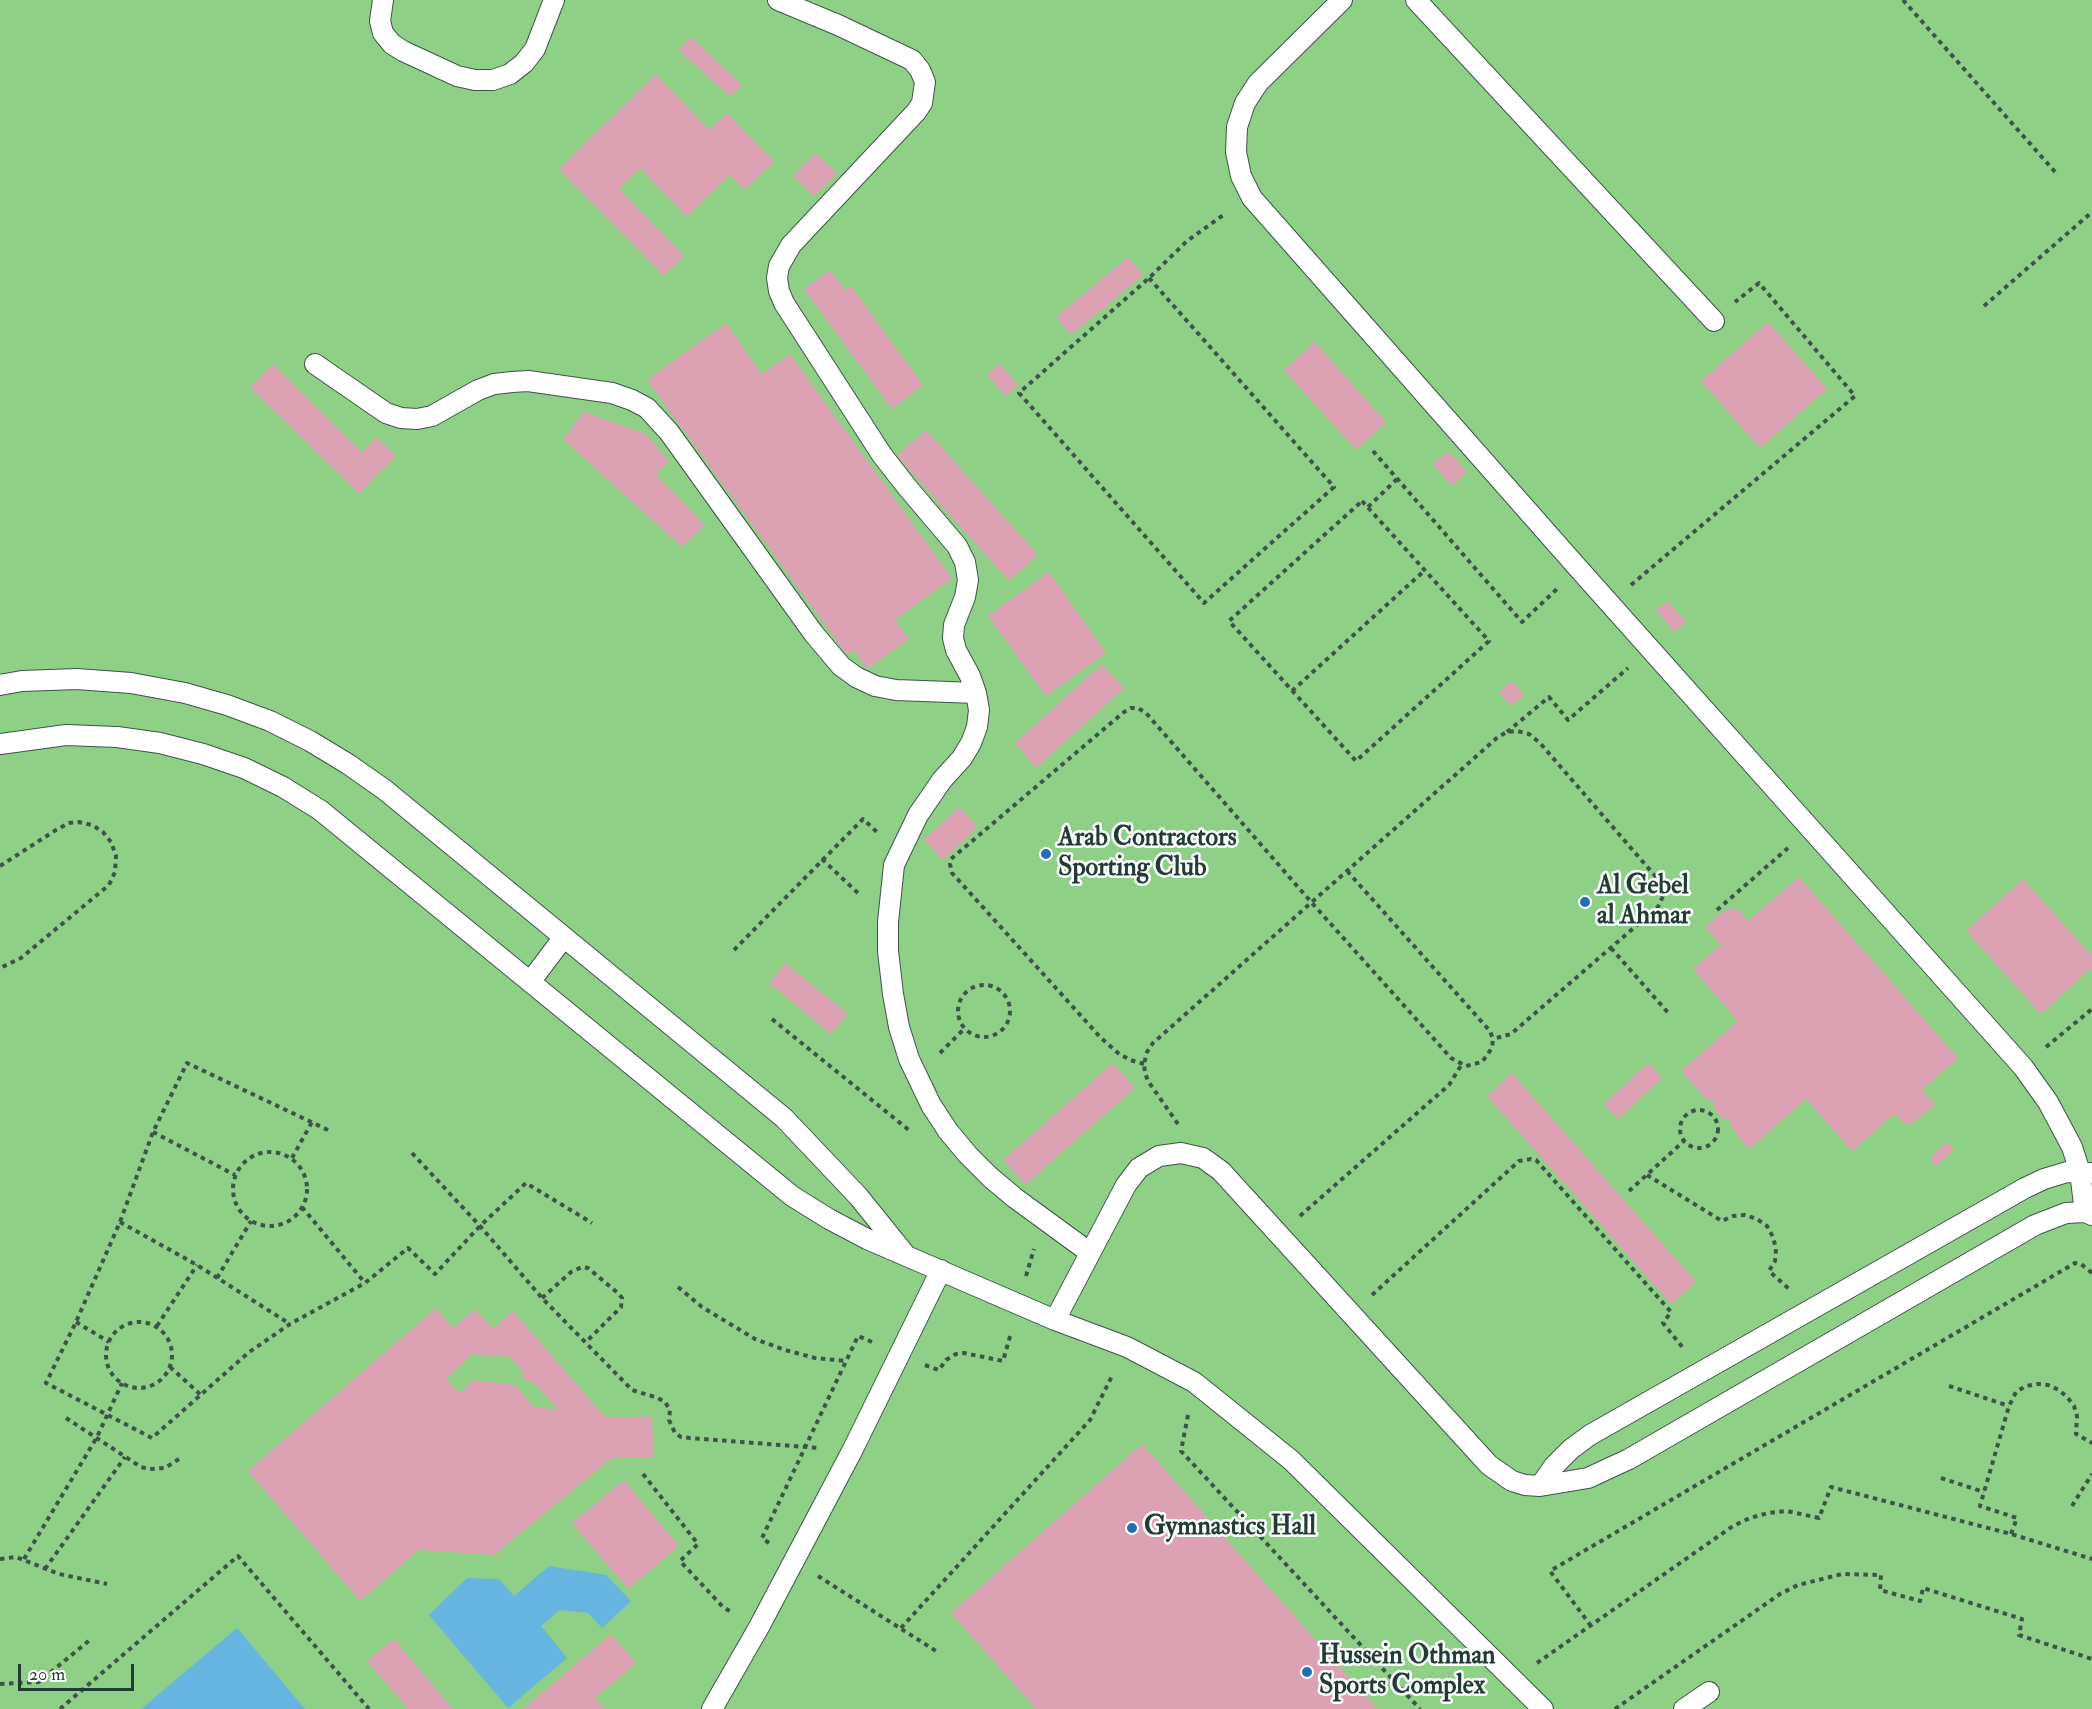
<!DOCTYPE html>
<style>
body{margin:0}
#map{position:relative;width:2092px;height:1709px;overflow:hidden;background:#e8e0bc;font-family:"IM FELL Double Pica",serif}
canvas{display:block}
.scale{position:absolute;left:18px;top:1664px;width:116px;height:27px;box-sizing:border-box;border:3px solid #1f3d34;border-top:0;padding-left:8px;font-size:18px;line-height:21px;white-space:nowrap;color:#1f3d34;-webkit-text-stroke:4px #fff;paint-order:stroke}
</style>
<div id="map">
<canvas width="2092" height="1709"></canvas>
<div class="scale">20 m</div>
</div>
<script>
const c = document.querySelector('canvas').getContext('2d');
c.lineJoin = 'round';
function fillPath(path, color) {
  c.fillStyle = color;
  c.fill(path, 'evenodd');
}
function shape(rows) {
  const path = new Path2D();
  for (const r of rows) {
    if (r.length === 3) {
      path.moveTo(r[0] + r[2], r[1]);
      path.arc(r[0], r[1], r[2], 0, 2 * Math.PI);
      continue;
    }
    path.moveTo(r[0], r[1]);
    for (let i = 2; i < r.length; i += 2) path.lineTo(r[i], r[i + 1]);
  }
  return path;
}
function trace(path, color, width, dash) {
  c.strokeStyle = color;
  c.lineWidth = width;
  c.lineCap = dash ? 'butt' : 'round';
  c.setLineDash(dash || []);
  c.stroke(path);
}
function drawText(font, color, halo, rows, align = 'center') {
  c.font = font + ' "IM FELL Double Pica",serif';
  c.lineWidth = 5;
  c.setLineDash([]);
  c.textBaseline = 'middle';
  c.strokeStyle = halo;
  c.fillStyle = color;
  for (const [text, x, y, turn = 0] of rows) {
    c.save();
    c.translate(x, y);
    c.rotate((+turn || 0) * Math.PI / 180);
    c.textAlign = isNaN(turn) ? turn : align;
    if (halo) c.strokeText(text, 0, 0);
    c.fillText(text, 0, 0);
    c.restore();
  }
}
fillPath(shape([
 [0,0,2092,0,2092,1709,0,1709]
]), '#8fd087');
fillPath(shape([
 [549,1566,606,1575,631,1601,602,1628,588,1613,560,1610,541,1626,567,1658,508,1708,429,1615,467,1578,499,1579,514,1596],
 [237,1628,305,1709,141,1709]
]), '#65b5e0');
fillPath(shape([
 [691,37,742,85,730,97,679,50],
 [656,74,709,130,727,113,774,161,745,190,730,175,687,217,640,168,619,189,684,256,664,276,559,169],
 [816,153,837,173,814,196,793,176],
 [1128,257,1143,275,1071,335,1056,317],
 [830,270,845,290,851,286,923,385,892,409,804,289],
 [1768,322,1827,389,1760,448,1701,381],
 [726,323,762,374,790,354,952,578,895,620,909,639,867,669,854,650,847,655,647,380],
 [1315,342,1386,422,1356,450,1284,370],
 [273,364,362,452,377,437,396,456,359,494,250,387],
 [1000,364,1018,385,1005,396,987,374],
 [584,412,646,434,669,461,656,475,705,525,682,547,563,439],
 [926,430,1038,555,1009,581,897,456],
 [1449,451,1467,472,1452,486,1433,464],
 [1049,572,1106,653,1046,696,988,616],
 [1668,601,1686,622,1674,632,1656,610],
 [1102,664,1124,688,1036,768,1015,743],
 [1512,681,1524,695,1512,706,1499,693],
 [959,807,978,827,943,860,924,840],
 [1799,877,1958,1058,1922,1090,1935,1105,1911,1124,1902,1122,1895,1113,1852,1151,1806,1099,1749,1149,1733,1130,1729,1119,1723,1119,1715,1110,1714,1101,1707,1100,1681,1071,1738,1021,1693,969,1721,945,1705,927,1722,912,1731,908,1740,911,1748,921],
 [2023,879,2092,956,2092,967,2041,1014,1966,931],
 [785,963,848,1014,831,1034,769,983],
 [1113,1063,1135,1088,1025,1185,1003,1160],
 [1648,1063,1662,1078,1618,1119,1604,1104],
 [1512,1073,1696,1282,1671,1304,1487,1096],
 [1947,1142,1954,1150,1936,1166,1929,1158],
 [436,1308,453,1328,475,1309,493,1329,513,1311,606,1418,652,1416,654,1457,612,1458,494,1555,419,1550,360,1601,248,1471],
 [472,1354,509,1356,522,1370,524,1380,533,1382,559,1410,534,1407,515,1385,474,1380,460,1393,446,1379],
 [1142,1444,1311,1635,1377,1709,1036,1709,951,1613],
 [624,1480,679,1546,628,1589,572,1523],
 [611,1634,636,1663,595,1698,605,1709,523,1709],
 [394,1639,453,1709,408,1709,367,1661]
]), '#dca2b3');
const service = shape([
 [383,0,380,21,383,33,392,44,403,51,457,76,475,80,493,80,510,74,524,63,535,49,554,0],
 [778,0,838,25,912,60,920,70,925,82,922,103,916,112,791,245,779,266,777,278,779,291,784,303,882,455,907,487,957,546,965,562,968,580,965,597,954,625,953,638,956,650,970,676,976,693,979,710,977,727,971,743,962,758,942,780,918,815,894,865,888,922,888,951,893,994,899,1027,909,1059,931,1105,948,1131,968,1155,990,1177,1015,1198,1089,1252],
 [1342,0,1258,83,1245,103,1237,127,1236,152,1241,176,1252,198,1578,568,2023,1067,2048,1102,2072,1147,2080,1172,2085,1212],
 [1416,0,1714,321],
 [315,364,386,413,401,418,417,419,432,416,478,390,494,384,512,382,528,381,612,393,632,400,647,408,669,432,814,634,841,666,856,677,875,686,896,690,976,693],
 [0,685,22,681,77,679,131,683,185,693,227,705,270,721,310,741,348,764,385,790,784,1118,858,1196,904,1253],
 [0,744,66,735,117,737,160,743,203,754,244,768,283,787,320,810,792,1196,829,1219,867,1239,1055,1320,1127,1347,1194,1382,1291,1460,1543,1709],
 [530,982,564,937],
 [1055,1320,1126,1185,1139,1168,1159,1156,1181,1153,1203,1158,1221,1171,1489,1465,1512,1481,1525,1485,1540,1486,1588,1478,1629,1459,2035,1225,2066,1213,2085,1212,2092,1215],
 [1540,1486,1554,1466,1571,1449,1590,1435,2025,1188,2044,1179,2067,1172,2092,1173],
 [712,1709,759,1627,852,1451,941,1270],
 [1684,1709,1709,1692]
]);
trace(service, '#3d5548', 22);
trace(shape([
 [1903,0,2056,173],
 [1149,278,1334,487,1204,603,1019,393,1149,278,1187,241,1226,213],
 [1984,306,2092,212],
 [1373,451,1522,622,1557,589],
 [1362,501,1489,641,1356,761,1229,621,1362,501],
 [1368,507,1397,479],
 [1631,585,1855,396,1759,283,1735,302],
 [1292,691,1425,570],
 [1507,732,1549,697,1568,720,1628,668],
 [822,859,861,896],
 [0,866,56,830,69,823,79,822,92,825,103,832,111,842,116,856,115,872,109,885,21,958,0,968],
 [1717,910,1788,848],
 [1611,948,1670,1015],
 [734,950,863,819,878,833],
 [984,1011,26],
 [772,1019,910,1131],
 [2046,1047,2092,1009],
 [940,1053,964,1029],
 [1144,1064,1130,1060,1118,1053,1101,1038,952,873,950,864,951,859,1124,712,1131,708,1138,708,1146,713,1312,903,1451,1058,1466,1066,1482,1062,1492,1048,1493,1039,1490,1031,1348,872],
 [1699,1129,19],
 [1178,1124,1148,1081,1145,1073,1144,1064,1147,1052,1153,1043,1498,737,1507,732,1517,731,1529,734,1540,743,1663,885,1664,894,1658,907,1511,1034,1493,1039],
 [328,1130,187,1063,153,1132,120,1222,76,1322,46,1383,152,1438,248,1353,290,1324,365,1283,408,1248,435,1274,480,1226,526,1183,592,1223],
 [153,1132,235,1175],
 [270,1189,37],
 [412,1153,480,1226,542,1298,632,1390,658,1398,665,1402,670,1410,669,1420,675,1433,681,1437,690,1438,819,1448],
 [292,1158,312,1122],
 [1647,1175,1722,1221,1733,1216,1745,1215,1757,1219,1767,1226,1773,1237,1776,1249,1775,1261,1769,1271,1789,1289],
 [1629,1191,1684,1141],
 [302,1207,365,1283],
 [1300,1216,1449,1085,1462,1064],
 [120,1222,197,1265,290,1324],
 [1026,1276,1034,1249],
 [217,1278,251,1221],
 [678,1287,702,1307,755,1339,785,1350,815,1358,846,1361],
 [1372,1295,1519,1161,1531,1159,1536,1160,1671,1312,1663,1323,1684,1349],
 [542,1298,571,1272,582,1267,588,1268,619,1294,622,1298,621,1307,586,1342],
 [76,1322,109,1342],
 [139,1355,33],
 [157,1326,197,1265],
 [925,1365,939,1370,946,1360,956,1354,964,1353,1003,1361,1011,1333],
 [170,1367,201,1395],
 [1949,1386,2009,1406],
 [1188,1415,1181,1451,1420,1709],
 [66,1418,141,1467,149,1469,165,1468,179,1459],
 [643,1474,698,1544,680,1561,723,1607,733,1613],
 [1941,1478,1984,1492],
 [2072,1506,2092,1474],
 [2011,1534,2017,1518,1980,1506,2009,1406,2016,1392,2026,1386,2037,1384,2048,1385,2059,1390,2067,1397,2074,1406,2077,1416,2076,1434,2092,1443],
 [769,1543,762,1538,858,1336,872,1342],
 [0,1559,16,1557,59,1574,107,1584],
 [24,1559,97,1437,122,1383],
 [45,1569,125,1457],
 [818,1576,936,1651],
 [1591,1626,1550,1571,2070,1266,2075,1263,2081,1264,2092,1273],
 [901,1628,1090,1420,1113,1374],
 [1537,1663,1733,1526,1750,1518,1768,1513,1787,1511,1819,1518,1831,1487,2011,1534,2092,1559],
 [0,1684,39,1682,91,1639],
 [60,1709,238,1556,369,1709],
 [1615,1709,1780,1594,1798,1585,1842,1574,1881,1575,1880,1590,1920,1601,1923,1588,2022,1619,2019,1635,2092,1659]
]), '#3d5548', 4, [4.5, 4.5]);
trace(service, '#fff', 20);
for (const [x, y, r, color] of [
 [1046,854,6,"#1f6fb2"],
 [1585,902,6,"#1f6fb2"],
 [1132,1528,6,"#1f6fb2"],
 [1307,1672,6,"#1f6fb2"]
]) {
  const dot = new Path2D();
  dot.arc(x, y, r, 0, 2 * Math.PI);
  c.fillStyle = color;
  c.fill(dot);
  trace(dot, '#fff', 2);
}
drawText('bold 26px', '#1f3d34', '#fff', [
 ["Arab Contractors",1058,839],
 ["Sporting Club",1058,869],
 ["Al Gebel",1597,887],
 ["al Ahmar",1597,917],
 ["Gymnastics Hall",1144,1528],
 ["Hussein Othman",1319,1657],
 ["Sports Complex",1319,1687]
], 'left');
</script>
